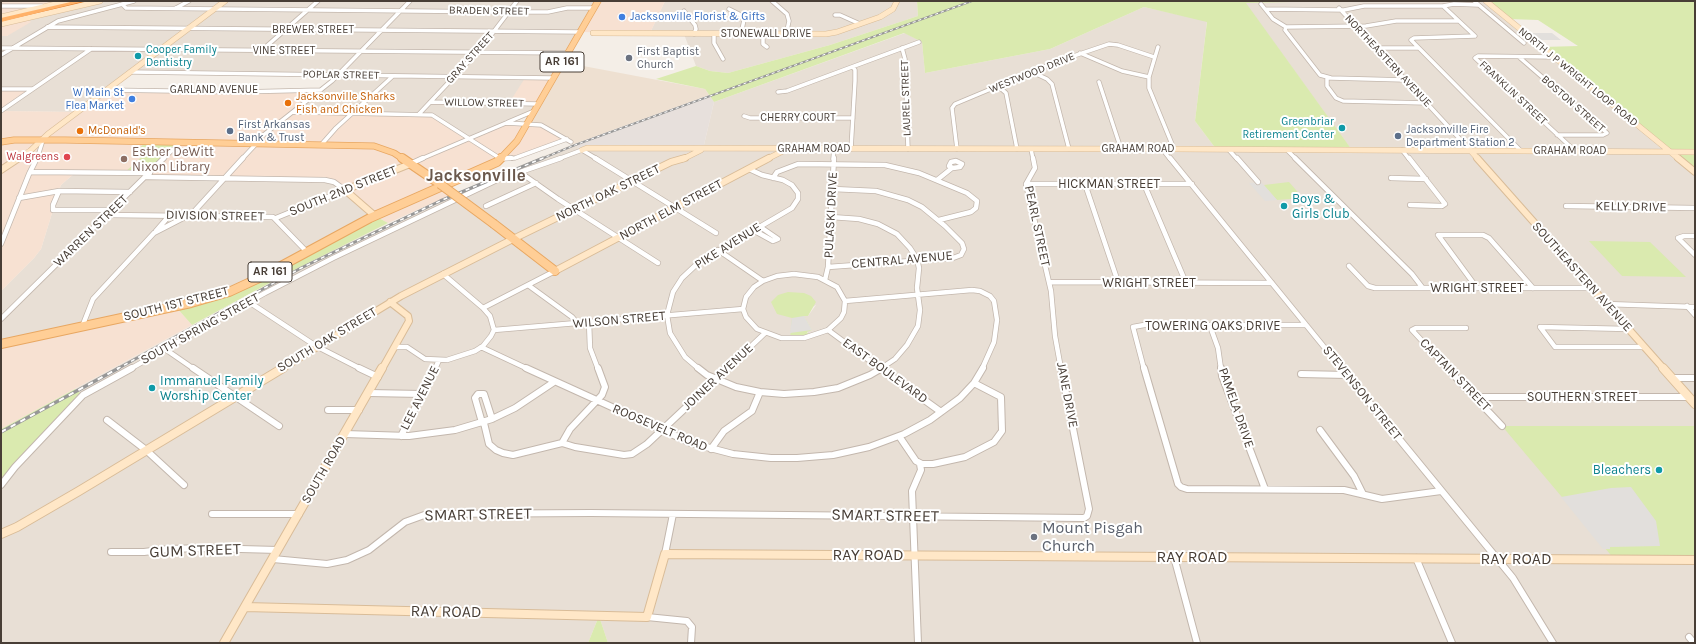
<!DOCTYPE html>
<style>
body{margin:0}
#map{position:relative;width:1696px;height:644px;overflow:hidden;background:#f4eee7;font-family:Karla,sans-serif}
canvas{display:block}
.frame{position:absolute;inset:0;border:2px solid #483e36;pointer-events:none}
</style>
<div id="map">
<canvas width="1696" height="644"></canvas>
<div class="frame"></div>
</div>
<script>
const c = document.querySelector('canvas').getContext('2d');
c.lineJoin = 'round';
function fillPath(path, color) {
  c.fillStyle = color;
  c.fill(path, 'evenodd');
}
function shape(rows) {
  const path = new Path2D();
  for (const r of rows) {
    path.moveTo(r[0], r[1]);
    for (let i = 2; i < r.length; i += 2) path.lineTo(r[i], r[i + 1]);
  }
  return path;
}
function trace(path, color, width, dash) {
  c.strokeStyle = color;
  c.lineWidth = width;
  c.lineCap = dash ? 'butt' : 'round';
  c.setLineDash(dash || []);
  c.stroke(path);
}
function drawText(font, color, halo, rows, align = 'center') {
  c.font = font + ' Karla,sans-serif';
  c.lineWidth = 4;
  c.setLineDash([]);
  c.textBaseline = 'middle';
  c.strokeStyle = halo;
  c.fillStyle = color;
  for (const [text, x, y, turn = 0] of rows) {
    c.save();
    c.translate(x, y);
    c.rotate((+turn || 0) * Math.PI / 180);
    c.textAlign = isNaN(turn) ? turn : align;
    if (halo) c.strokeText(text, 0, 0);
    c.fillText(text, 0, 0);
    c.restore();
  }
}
fillPath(shape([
 [100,1,598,1,534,111,469,138,293,112,337,76,130,72,78,112,1,111,1,36,7,36,27,18],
 [665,1,917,1,918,16,830,45,728,73,710,71,696,66,684,34,650,33],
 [1301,1,1486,1,1671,152,1695,152,1695,426,1503,426,1695,560,1695,643,608,643,599,616,588,643,1,643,1,485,83,395,75,389,322,255,453,194,459,198,520,172,514,168,574,144,582,150,703,149,714,102,905,33,922,42,925,73,1050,49,1144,7,1207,21,1195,121,1216,149,1351,149,1245,3],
 [816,305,808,316,804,316,812,330,807,331,810,336,792,318],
 [76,172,328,180,375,216,229,292,1,344,1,291,34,258,41,249,53,210,53,205,61,185]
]), '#e8dfd5');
fillPath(shape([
 [1,1,68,1,1,17],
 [598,1,665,1,650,33,579,32],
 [27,18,31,22,7,36,1,36,1,25],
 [525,78,552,78,538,104,509,103],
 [1,89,32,89,2,111,78,112,106,90,321,90,294,112,432,115,469,138,502,125,536,124,567,139,515,158,502,159,443,186,453,194,388,223,375,216,334,182,146,177,150,173,76,172,61,185,53,205,53,210,41,249,34,258,1,291],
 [176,307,192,325,1,429,1,344]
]), '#f7e1d2');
fillPath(shape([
 [709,95,714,102,703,149,582,150,574,144]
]), '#e7e0dc');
fillPath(shape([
 [562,62,705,89,709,95,574,144,548,128,526,123]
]), '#eee0d1');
fillPath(shape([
 [917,1,1335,1,1246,3,1352,150,1216,149,1195,121,1207,22,1144,7,1050,49,925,73,922,42,904,33,714,102,705,89,656,79,696,66,710,71,728,73,830,45,918,16],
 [1486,1,1695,1,1695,172,1542,47,1578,46,1538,20,1508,19],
 [146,142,180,143,151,172,125,172,145,154,134,153],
 [1289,182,1303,198,1277,200,1264,185],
 [375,216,388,223,288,273,192,325,176,307,214,297],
 [1589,241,1650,242,1686,277,1622,276],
 [788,292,804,293,811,296,816,302,808,316,804,316,812,330,807,332,810,336,790,339,792,318,777,314,771,302,778,295],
 [75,389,83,395,1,485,1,429],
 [1502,426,1695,426,1695,560,1615,560],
 [599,616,608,643,588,643]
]), '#daeaaf');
fillPath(shape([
 [1531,33,1552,33,1561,40,1540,40],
 [1261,182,1277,200,1265,201,1249,183],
 [804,316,812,330,790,333,792,318],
 [1631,487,1656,521,1660,546,1610,547,1610,549,1603,549,1561,497,1611,488]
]), '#e2dfdc');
const streetFar2 = shape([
 [772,1,787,14,789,21,786,35],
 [1474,1,1524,43],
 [122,4,126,8,508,12,548,12,567,8,594,8],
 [1261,4,1273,19,1286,27],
 [1,6,42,6],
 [1443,6,1475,36,1414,38,1411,40,1521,151],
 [176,8,189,1],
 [1339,8,1470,150],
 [729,9,739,14,744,20,741,34],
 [1265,9,1344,10,1364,6,1443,6,1454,4,1478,5],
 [684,11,695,25,696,29,694,34],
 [835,15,840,15,860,24],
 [47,27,580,32],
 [714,34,714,43,723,59],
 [763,34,763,44,767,47],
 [1158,47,1149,77,1149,88,1174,149],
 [1,48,567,53],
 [902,48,905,59,908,149],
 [1375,48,1419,48],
 [261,51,318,1],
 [1080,53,1122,71,1149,77],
 [1,55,58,21,134,1],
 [1519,57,1607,133,1603,135,1557,135],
 [1554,57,1478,56,1475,58,1574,150],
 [130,72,552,78],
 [1032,72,1047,79,1052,84,1069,149],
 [1327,77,1327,86,1336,98,1343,101,1426,103],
 [1405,80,1331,78,1320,75,1285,30,1286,27,1366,26,1396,21,1459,21],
 [1099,82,1121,149],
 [998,86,1006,93,1017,149],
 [1,89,32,89],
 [106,90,238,92,321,90],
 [778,92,787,91,919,42],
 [430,102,538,104],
 [1,111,91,49],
 [293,112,432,115,501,159,515,158,567,139],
 [419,114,482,47,517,1],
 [744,116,750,118,853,118],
 [508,122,534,111],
 [252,144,332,81,410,1],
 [321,145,336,128,393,76],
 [851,149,855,81,855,70,853,67],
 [957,149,952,108,955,104,1053,63,1109,44,1118,45,1154,57],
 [1031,149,1033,159],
 [1162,149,1170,159],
 [1229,150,1237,159],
 [1287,150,1296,159],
 [1402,150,1409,159],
 [37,159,43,140],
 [163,159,180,143],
 [242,159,256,144],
 [421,159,506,123,541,125,571,142],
 [558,159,582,150,597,159],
 [833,159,834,149]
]);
const streetFar1 = shape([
 [500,158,511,158],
 [595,158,716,233],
 [1033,158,1035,168,1026,184,1051,291,1055,336,1061,369],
 [1170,158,1342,369],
 [1237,158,1258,182],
 [1295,158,1412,274,1422,287],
 [1409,158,1445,204,1442,206,1410,205],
 [956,161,962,164,960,167,953,168,949,166,951,162,956,161],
 [410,164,423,158],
 [30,172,150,173],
 [521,173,558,199,658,263],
 [146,177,325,180,334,182,345,190,276,218],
 [773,178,777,172,798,164,885,165,919,173,967,193,977,201,976,208,971,212,939,220],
 [1391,178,1426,179],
 [937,180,952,168],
 [1026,184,1192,184],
 [1085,184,1118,282],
 [1144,184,1186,283],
 [59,191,53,205,53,210,112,210],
 [19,198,59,191,130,192],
 [486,206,536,183],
 [1566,206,1695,208],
 [108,215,273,217,307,252],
 [190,216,243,158],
 [831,217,859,219,878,224,897,234,910,248,917,259,919,268,917,288,920,310,918,326,907,345,895,359,880,369],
 [753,230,773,241,778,239,759,226],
 [156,231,169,216],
 [1695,236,1684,236,1678,238,1695,255],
 [1,244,29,174,37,158],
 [718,250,763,281],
 [1349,266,1368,286,1375,288,1591,288],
 [828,267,953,258,961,255,964,249,962,243,945,226,922,207,908,200,876,191,833,189],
 [794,274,818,277,837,287,845,301,844,312,841,318,828,330,804,338,781,338,757,329,746,317,743,309,746,297,754,287,763,281,777,276,794,274],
 [825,280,828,267,834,158],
 [1049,282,1272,283],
 [528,285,572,317,577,323],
 [1477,288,1438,235,1483,235,1489,238,1533,288],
 [845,301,972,290,980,291,990,296,994,301,997,320,994,342,982,369],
 [249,302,316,346,361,369],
 [1606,304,1695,307],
 [1687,306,1695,315],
 [483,308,555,271],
 [1,319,164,158],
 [589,322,590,348,598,369],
 [1210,326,1218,348,1221,369],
 [82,327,93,299,154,233,185,217],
 [1628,329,1540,327,1555,347,1644,347],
 [494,330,743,309],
 [828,330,881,369],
 [396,347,407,347,425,359,447,360,475,351,483,346,491,336,494,330,490,316,483,308,443,274],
 [481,347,528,369],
 [165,349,194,369],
 [130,369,265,293,333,258,497,180,561,158],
 [435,369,439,360],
 [699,369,685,357,670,333,667,315,673,292,682,278,698,263,792,208,798,199,798,193,792,185,783,180,762,175,749,169],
 [727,369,765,333],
 [1144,369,1133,327,1144,325,1306,325],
 [1448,369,1412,330,1416,328,1466,328]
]);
const street = shape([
 [193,368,279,426],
 [359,368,378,377],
 [526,368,691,443,733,454,771,458,797,458,833,455,869,447,904,434,930,420,960,398,974,383,983,368],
 [698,368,707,375,736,387,760,392,784,394,814,392,838,388,870,375,882,368],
 [880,368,941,412],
 [1144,368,1178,484,1181,487,1187,489,1344,490,1382,499,1441,491],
 [1221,368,1222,376,1265,489],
 [1341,368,1513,578,1553,643],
 [1447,368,1502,426],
 [1301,374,1347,375],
 [1672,378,1695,378],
 [369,393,422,394],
 [1476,397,1689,397],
 [328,410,359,410],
 [492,419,484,394,478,394,475,398,481,419,484,423,489,444,496,450,503,453,513,455,562,443,575,447,624,455,632,454,647,444,728,368],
 [107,420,146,450,184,485],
 [1320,430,1354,476,1363,494],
 [345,434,409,436,455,430,492,419,515,408,554,382],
 [401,436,435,368],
 [899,436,916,461,922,464,933,464,965,457,994,442,1002,431,1001,397,974,383],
 [562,443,570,429,602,395,605,387,598,368],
 [711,449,724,431,752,411,760,392],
 [1,485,15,467,83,395,132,368],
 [212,514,299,514],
 [111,552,144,552,168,549,204,548,278,550],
 [665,554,673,514],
 [1174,557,1197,643],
 [1416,558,1452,643],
 [273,559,327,564,347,560,369,550,405,522,427,514,591,513,1084,518,1087,516,1089,509,1061,368],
 [647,617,687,621,692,627,691,643],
 [1689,637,1694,643],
 [918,643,912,491,921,470,920,464]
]);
const secondaryFar2 = shape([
 [1486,1,1679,159],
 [1,17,68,1],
 [1,24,100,1],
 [593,33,826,34,837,32,880,17,893,9,897,1],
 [582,150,587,148,1174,149,1695,152],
 [1470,150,1478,159],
 [17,159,30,151,48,134,225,1],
 [683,159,701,150],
 [767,159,785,150]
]);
const secondaryFar1 = shape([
 [1477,158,1664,369],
 [1678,158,1695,172],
 [1,170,19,158],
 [375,216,345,190,410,164],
 [555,271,769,158],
 [281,369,401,296,513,239,671,162,685,158],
 [382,369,409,321,408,316,390,302]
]);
const secondary = shape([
 [1663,368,1695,404],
 [1,534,17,527,79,491,283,368],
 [245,607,647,617,665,554,1695,560],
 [224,643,382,368]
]);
const primaryFar1 = shape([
 [1,142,14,140,65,140,374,146,394,153,403,159],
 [500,159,517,141,598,1]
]);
const primary = shape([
 [402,158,440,184],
 [494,224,555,271],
 [1,344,191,303,229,292,257,279,370,218,497,162,501,158]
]);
const highway = shape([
 [75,1,85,1,1,22,1,18,75,1]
]);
trace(streetFar2, '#c3b7ad', 5);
trace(streetFar1, '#c3b7ad', 6);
trace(street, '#c3b7ad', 8);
trace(secondaryFar2, '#d9bc98', 6);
trace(secondaryFar1, '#d9bc98', 8);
trace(secondary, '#d9bc98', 10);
trace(primaryFar1, '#e8a762', 7);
trace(primary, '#e8a762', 10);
trace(highway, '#e38233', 2);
trace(streetFar2, '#fff', 3.5);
trace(streetFar1, '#fff', 4.5);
trace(street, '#fff', 6);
trace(secondaryFar2, '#ffe7c7', 5);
trace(secondaryFar1, '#ffe7c7', 6);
trace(secondary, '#ffe7c7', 8);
trace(primaryFar1, '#ffce96', 5.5);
trace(primary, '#ffce96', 8);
fillPath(highway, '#ffb168');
const railFar2 = shape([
 [541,159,575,145,972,1]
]);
const railFar1 = shape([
 [117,369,301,268,440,201,543,158]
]);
const rail = shape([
 [1,432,119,368]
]);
trace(railFar2, '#979797', 2);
trace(railFar1, '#979797', 3);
trace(rail, '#979797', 3.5);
trace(railFar2, '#fff', 1, [3]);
trace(railFar1, '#fff', 1.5, [4]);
trace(rail, '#fff', 2, [5.5]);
const primaryBridge = shape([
 [440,184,494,224]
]);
trace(primaryBridge, '#e8a762', 10, []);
trace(primaryBridge, '#ffce96', 8);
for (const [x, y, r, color] of [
 [622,17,4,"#3f7fe0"],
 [138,56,4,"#0f9aa8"],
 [629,58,4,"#6b7280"],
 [132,99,4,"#3f7fe0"],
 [288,103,4,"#e8710a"],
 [1342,128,4,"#0f9aa8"],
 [80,131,4,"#e8710a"],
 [230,131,4,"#5c6f8a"],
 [1398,136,4,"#5c6f8a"],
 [67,157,4,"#e0444e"],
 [124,159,4,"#8d6e63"],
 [1284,206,4,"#0f9aa8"],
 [152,388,4,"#0f9aa8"],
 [1659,470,4,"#0f9aa8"],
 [1034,537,4,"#6b7280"]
]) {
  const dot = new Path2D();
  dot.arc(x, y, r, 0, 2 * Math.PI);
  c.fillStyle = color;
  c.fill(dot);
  trace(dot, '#fff', 1.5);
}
drawText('11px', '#483e36', '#fff', [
 ["BRADEN STREET",489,11,1],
 ["BREWER STREET",313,30],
 ["STONEWALL DRIVE",766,34],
 ["VINE STREET",284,51],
 ["GRAY STREET",470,58,-48],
 ["NORTHEASTERN AVENUE",1388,61,47],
 ["WESTWOOD DRIVE",1032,73,-22],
 ["POPLAR STREET",341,75,1],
 ["NORTH J P WRIGHT LOOP ROAD",1578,77,39],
 ["GARLAND AVENUE",214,90],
 ["FRANKLIN STREET",1513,93,43],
 ["LAUREL STREET",906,98,-92],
 ["WILLOW STREET",484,103,1],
 ["BOSTON STREET",1573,104,41],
 ["CHERRY COURT",798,118],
 ["GRAHAM ROAD",814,149],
 ["GRAHAM ROAD",1138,149],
 ["GRAHAM ROAD",1570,151]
]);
drawText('11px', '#366cbe', '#fff', [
 ["Jacksonville Florist & Gifts",630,17],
 ["W Main St",124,93,"right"],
 ["Flea Market",124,106,"right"]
], 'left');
drawText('11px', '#0d838f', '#fff', [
 ["Cooper Family",146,50],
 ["Dentistry",146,63],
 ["Greenbriar",1334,122,"right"],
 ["Retirement Center",1334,135,"right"]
], 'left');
drawText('11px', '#5b616d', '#fff', [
 ["First Baptist",637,52],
 ["Church",637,65]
], 'left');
drawText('11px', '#c56008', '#fff', [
 ["Jacksonville Sharks",296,97],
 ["Fish and Chicken",296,110],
 ["McDonald's",88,131]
], 'left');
drawText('11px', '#4e5e75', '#fff', [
 ["First Arkansas",238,125],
 ["Bank & Trust",238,138],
 ["Jacksonville Fire",1406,130],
 ["Department Station 2",1406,143]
], 'left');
drawText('11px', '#be3a42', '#fff', [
 ["Walgreens",59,157]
], 'right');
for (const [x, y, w] of [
 [562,62,44],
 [270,272,44]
]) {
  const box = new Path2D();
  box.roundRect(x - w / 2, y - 10, w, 20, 3);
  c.fillStyle = '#fff';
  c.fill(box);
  trace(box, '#483e36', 1);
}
drawText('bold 12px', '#483e36', null, [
 ["AR 161",562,62],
 ["AR 161",270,272]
]);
drawText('13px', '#785e54', '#fff', [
 ["Esther DeWitt",132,152],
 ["Nixon Library",132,167]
], 'left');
drawText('13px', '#483e36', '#fff', [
 ["HICKMAN STREET",1109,184],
 ["SOUTH 2ND STREET",343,191,-22],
 ["NORTH OAK STREET",608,193,-26],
 ["KELLY DRIVE",1631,207,1],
 ["NORTH ELM STREET",671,210,-28],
 ["PULASKI DRIVE",831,215,-87],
 ["DIVISION STREET",215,216,1],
 ["PEARL STREET",1037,226,78],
 ["WARREN STREET",91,231,-44],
 ["PIKE AVENUE",728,246,-32],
 ["CENTRAL AVENUE",902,260,-5],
 ["SOUTHEASTERN AVENUE",1582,277,48],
 ["WRIGHT STREET",1149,283],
 ["WRIGHT STREET",1477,288],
 ["SOUTH 1ST STREET",176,304,-14],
 ["WILSON STREET",619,320,-5],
 ["TOWERING OAKS DRIVE",1213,326],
 ["SOUTH SPRING STREET",200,329,-29],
 ["SOUTH OAK STREET",327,340,-31],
 ["EAST BOULEVARD",885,371,36],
 ["CAPTAIN STREET",1455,375,46],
 ["JOINER AVENUE",718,377,-43],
 ["STEVENSON STREET",1362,393,51],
 ["JANE DRIVE",1067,395,79],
 ["SOUTHERN STREET",1582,397],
 ["LEE AVENUE",420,398,-63],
 ["PAMELA DRIVE",1236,408,71],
 ["ROOSEVELT ROAD",660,428,23],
 ["SOUTH ROAD",324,470,-60]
]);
drawText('13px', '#0d838f', '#fff', [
 ["Boys &",1292,199],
 ["Girls Club",1292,214],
 ["Immanuel Family",160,381],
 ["Worship Center",160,396],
 ["Bleachers",1651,470,"right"]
], 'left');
drawText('16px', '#483e36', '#fff', [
 ["SMART STREET",478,515,-1],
 ["SMART STREET",885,516,1],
 ["GUM STREET",195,551,-2],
 ["RAY ROAD",868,555],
 ["RAY ROAD",1192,557],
 ["RAY ROAD",1516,559],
 ["RAY ROAD",446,612,1]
]);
drawText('16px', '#5b616d', '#fff', [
 ["Mount Pisgah",1042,528],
 ["Church",1042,546]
], 'left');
drawText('bold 17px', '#6b594d', '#fff', [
 ["Jacksonville",476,176]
]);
</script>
